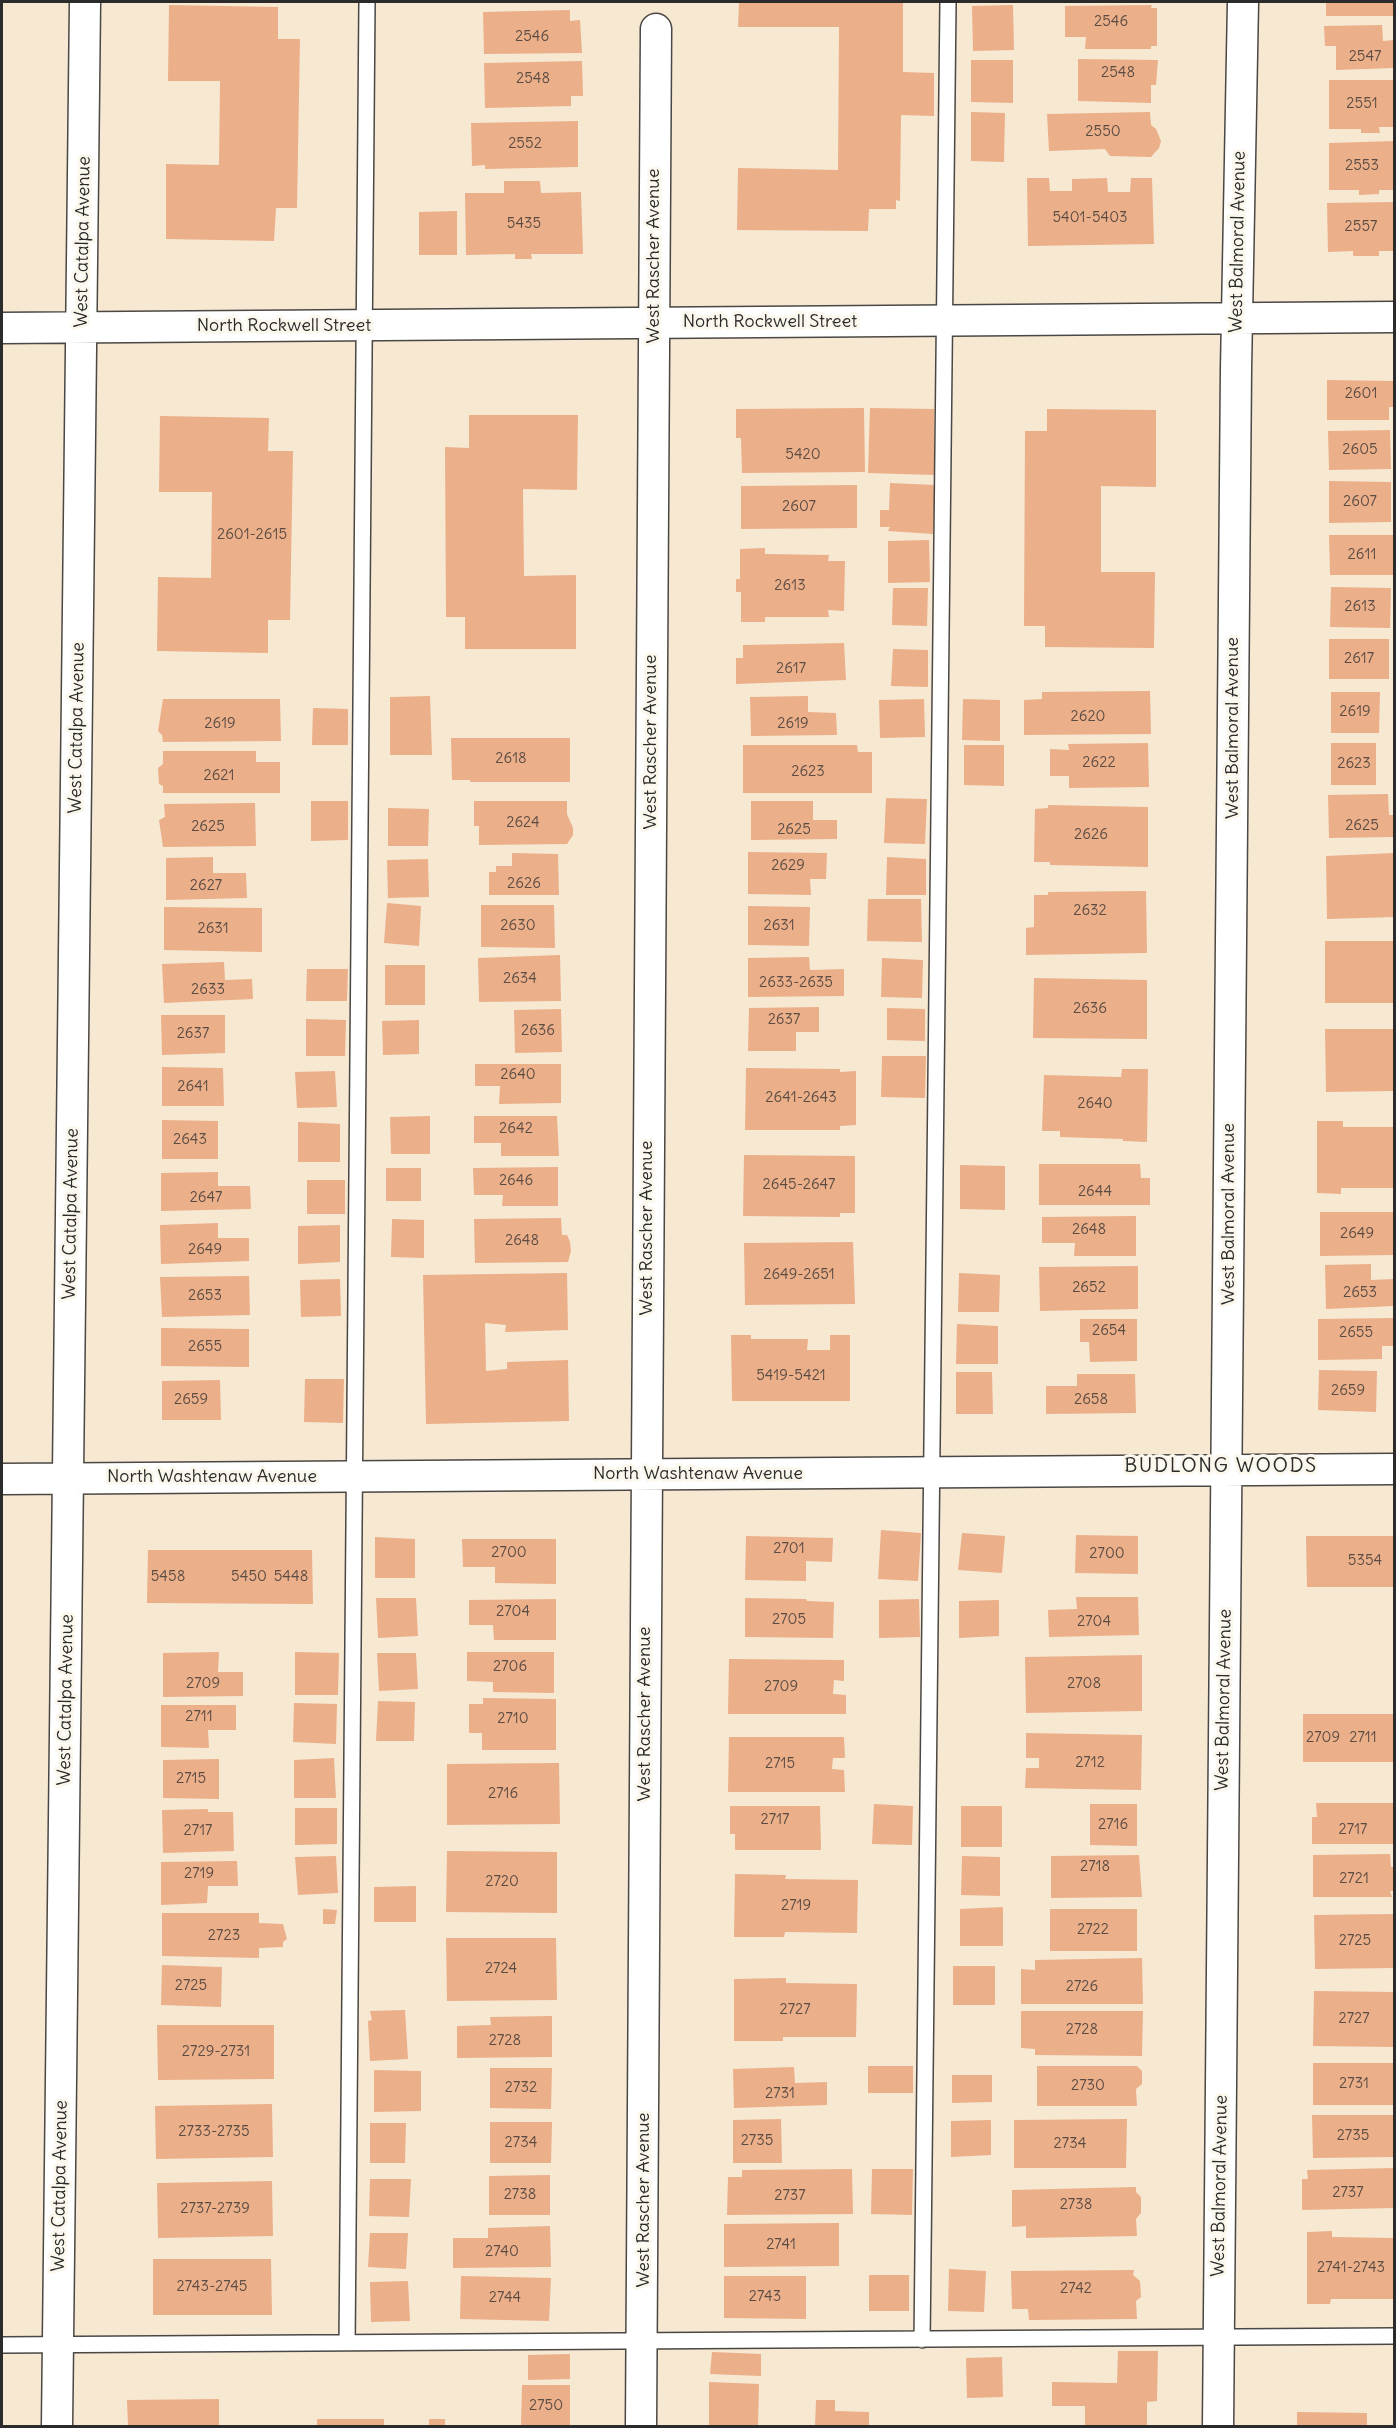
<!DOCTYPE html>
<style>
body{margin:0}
#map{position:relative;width:1396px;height:2428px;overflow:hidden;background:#f7e8d2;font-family:Delius,sans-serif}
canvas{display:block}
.frame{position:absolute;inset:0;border:3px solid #2b2b2b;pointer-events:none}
</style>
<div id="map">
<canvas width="1396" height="2428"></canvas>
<div class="frame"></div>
</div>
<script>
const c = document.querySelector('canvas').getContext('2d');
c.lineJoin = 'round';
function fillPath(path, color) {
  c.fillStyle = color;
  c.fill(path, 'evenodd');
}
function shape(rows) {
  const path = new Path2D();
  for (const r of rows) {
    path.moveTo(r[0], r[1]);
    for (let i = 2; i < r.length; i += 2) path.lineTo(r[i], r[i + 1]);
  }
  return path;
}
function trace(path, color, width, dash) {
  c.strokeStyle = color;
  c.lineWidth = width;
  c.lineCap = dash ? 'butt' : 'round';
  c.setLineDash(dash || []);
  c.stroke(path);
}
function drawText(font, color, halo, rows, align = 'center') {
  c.font = font + ' Delius,sans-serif';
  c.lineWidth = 6;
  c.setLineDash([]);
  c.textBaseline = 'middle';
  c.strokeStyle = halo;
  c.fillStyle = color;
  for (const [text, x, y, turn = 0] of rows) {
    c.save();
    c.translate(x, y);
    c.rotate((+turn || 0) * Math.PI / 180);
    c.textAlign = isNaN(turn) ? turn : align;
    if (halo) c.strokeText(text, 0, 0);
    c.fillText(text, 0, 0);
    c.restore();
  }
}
fillPath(shape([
 [739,2,903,2,903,72,934,73,934,116,901,115,900,201,896,200,896,209,869,209,868,231,737,230,738,168,838,170,839,27,738,27],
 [1326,2,1394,2,1394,16,1326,16],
 [169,5,278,7,278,39,300,39,297,208,276,208,274,241,166,239,166,164,219,165,220,81,168,81],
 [1013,5,1014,50,973,51,972,6],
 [1152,5,1151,8,1157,8,1157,46,1151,46,1151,49,1085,49,1086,37,1065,37,1065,6],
 [570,10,570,21,580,20,582,53,484,54,483,12],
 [1382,25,1383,41,1394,40,1394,68,1336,70,1336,46,1325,46,1324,26],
 [1078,59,1158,60,1156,85,1151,85,1151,103,1078,101],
 [971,60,1013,60,1013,103,971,102],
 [582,61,583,96,571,96,571,106,485,108,484,63],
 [1329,80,1394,80,1394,127,1379,127,1380,133,1361,133,1361,129,1329,129],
 [971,112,1005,113,1004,162,971,161],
 [1150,112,1151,125,1156,129,1161,141,1159,148,1151,157,1110,156,1105,149,1049,151,1047,114],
 [578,121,578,167,485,169,485,165,472,166,471,123],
 [1394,141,1394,190,1379,190,1379,194,1359,195,1359,190,1329,190,1329,143],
 [1027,178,1049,178,1050,191,1072,191,1072,179,1107,178,1108,192,1130,192,1131,178,1152,178,1154,244,1028,246],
 [504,181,540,181,541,193,581,192,583,254,531,254,532,259,515,259,515,254,466,255,465,193,504,193],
 [1394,202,1394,251,1379,251,1379,256,1353,256,1353,251,1328,252,1327,203],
 [457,211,457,255,419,255,419,212],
 [1327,380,1394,381,1394,407,1389,407,1389,420,1327,420],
 [864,408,865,472,742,473,741,438,736,438,736,409],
 [870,408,934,409,934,475,868,473],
 [1047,409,1156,410,1156,487,1101,486,1101,572,1155,572,1154,648,1045,647,1045,626,1024,626,1025,431,1047,431],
 [469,415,578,415,577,490,523,489,524,576,576,575,576,649,465,649,465,617,446,617,445,447,469,448],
 [160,416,269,418,268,451,293,451,290,620,268,620,268,653,157,651,158,577,211,578,212,492,159,492],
 [1390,430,1391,469,1329,470,1328,431],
 [1329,481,1391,482,1391,522,1329,523],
 [890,483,935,485,933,534,888,531,890,527,880,527,880,510,889,510],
 [857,485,857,528,741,529,741,486],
 [1329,535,1394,535,1394,575,1330,575],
 [929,540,930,582,888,583,888,541],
 [765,548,765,554,829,555,828,561,845,561,844,611,828,610,829,617,765,617,765,622,741,622,741,592,736,592,736,579,740,579,740,549],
 [1331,587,1391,588,1390,628,1330,627],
 [893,588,928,588,927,626,892,625],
 [1329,639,1389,639,1389,679,1329,679],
 [844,643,846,680,736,684,736,658,743,658,743,645],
 [893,649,928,650,928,687,891,686],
 [1150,691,1151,734,1024,735,1024,700,1042,699,1042,692],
 [1331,692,1380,692,1379,733,1331,733],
 [430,696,432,755,390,755,390,697],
 [808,696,808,712,836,713,837,735,751,736,750,697],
 [163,699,280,699,281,741,163,742,162,735,158,731],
 [924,699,925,737,880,738,879,700],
 [963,699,1000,700,1000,741,962,740],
 [313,708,348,709,348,745,312,745],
 [451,738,570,738,570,782,470,782,470,780,452,780],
 [1148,743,1149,787,1069,788,1069,776,1050,776,1050,749,1069,750,1068,744],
 [1331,743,1376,743,1376,785,1331,785],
 [743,745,857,745,858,752,872,752,872,793,743,793],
 [964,745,1004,745,1004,786,964,785],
 [163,751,256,751,256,762,280,762,280,793,163,793,163,786,159,784,158,768,163,764],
 [1388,794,1389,815,1394,815,1394,837,1329,838,1328,795],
 [886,798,927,799,925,844,884,843],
 [311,801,348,801,348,840,311,841],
 [474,801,567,801,567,814,573,828,573,835,567,844,479,845,479,826,474,826],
 [751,801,813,801,813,820,837,820,837,839,751,840],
 [255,803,256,846,163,847,159,820,165,817,164,804],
 [1048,805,1148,807,1148,867,1050,865,1050,862,1034,862,1035,809,1048,808],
 [388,808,429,809,428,846,388,846],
 [748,852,827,853,826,879,810,879,811,895,748,894],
 [512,853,558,854,559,895,489,895,489,872,496,872,496,866,512,866],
 [1394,853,1394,917,1327,919,1326,856],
 [213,857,213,873,246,873,247,898,166,900,166,858],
 [887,857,926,859,926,895,886,895],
 [428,859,429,897,388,898,387,860],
 [1146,891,1147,953,1026,955,1026,928,1034,927,1034,895,1048,895,1048,892],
 [868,899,921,899,922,942,867,941],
 [387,903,421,906,419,946,384,943],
 [481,905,554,905,555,948,481,947],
 [748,906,810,907,809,946,748,945],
 [164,907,262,908,262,952,164,950],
 [1325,941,1394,941,1394,1003,1325,1003],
 [560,955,561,1001,479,1002,478,958],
 [809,957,810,970,844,969,844,996,748,997,748,958],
 [882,958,923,960,922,998,881,997],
 [224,962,225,980,252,979,253,999,164,1003,162,964],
 [385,965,425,965,425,1005,385,1005],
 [307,969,348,969,347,1001,306,1001],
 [1034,978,1147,980,1147,1039,1033,1038],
 [819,1007,819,1032,796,1032,796,1051,748,1051,749,1008],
 [887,1008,925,1009,925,1041,887,1040],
 [561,1009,562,1052,515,1053,514,1010],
 [161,1015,225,1015,225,1053,162,1055],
 [306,1019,346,1020,345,1056,306,1056],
 [419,1020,419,1054,383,1055,382,1021],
 [1325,1029,1394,1029,1394,1091,1326,1092],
 [882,1056,926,1056,925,1098,881,1097],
 [475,1064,561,1064,561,1103,499,1104,500,1086,475,1086],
 [162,1067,223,1068,224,1106,162,1106],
 [746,1068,840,1069,840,1072,856,1071,856,1125,840,1126,840,1130,745,1130],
 [1122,1069,1148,1069,1147,1142,1123,1141,1123,1139,1060,1137,1060,1131,1042,1131,1044,1075,1121,1077],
 [335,1071,337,1107,297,1108,295,1072],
 [430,1116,430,1154,391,1154,390,1117],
 [474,1116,557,1116,559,1156,501,1156,501,1143,474,1143],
 [162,1120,218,1121,218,1159,162,1159],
 [1317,1121,1343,1121,1343,1127,1394,1127,1394,1188,1341,1188,1341,1194,1317,1193],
 [298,1122,340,1124,340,1162,298,1162],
 [744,1155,855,1156,855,1213,840,1213,840,1217,743,1216],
 [1039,1164,1140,1164,1141,1178,1150,1178,1150,1205,1039,1205],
 [960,1165,1005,1166,1005,1210,960,1209],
 [558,1167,558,1206,502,1206,503,1195,474,1195,473,1168],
 [386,1168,421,1168,421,1201,386,1201],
 [218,1172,218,1186,250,1186,251,1209,161,1211,161,1173],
 [307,1180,345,1180,345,1214,307,1214],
 [1320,1212,1394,1212,1394,1255,1320,1256],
 [1136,1216,1136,1256,1074,1256,1075,1243,1042,1243,1042,1217],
 [561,1218,562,1235,567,1235,570,1242,571,1251,568,1262,475,1263,474,1219],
 [392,1219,424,1220,424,1258,391,1257],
 [218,1223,218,1238,249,1238,249,1261,161,1264,160,1225],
 [340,1225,340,1262,298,1264,298,1226],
 [853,1242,855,1304,745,1305,744,1243],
 [1371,1264,1371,1280,1394,1279,1394,1306,1326,1309,1325,1265],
 [1138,1266,1138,1309,1040,1311,1039,1267],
 [567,1273,568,1330,505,1332,506,1325,485,1323,486,1371,507,1369,507,1362,568,1360,569,1421,426,1424,423,1275],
 [959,1273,1000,1275,999,1312,958,1312],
 [249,1276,250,1315,162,1317,160,1277],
 [340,1279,341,1316,301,1317,300,1280],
 [1394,1318,1394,1346,1382,1346,1382,1359,1318,1360,1318,1319],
 [1080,1319,1137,1319,1137,1361,1090,1362,1089,1342,1080,1342],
 [957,1324,998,1326,998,1364,956,1364],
 [161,1328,249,1329,249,1367,161,1366],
 [731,1335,751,1335,751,1339,808,1339,807,1350,830,1350,830,1335,850,1335,850,1401,732,1401],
 [1319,1370,1377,1371,1376,1412,1318,1410],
 [956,1372,992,1372,993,1414,956,1414],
 [1077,1374,1135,1374,1136,1413,1046,1414,1046,1386,1077,1386],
 [305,1379,344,1379,343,1423,304,1422],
 [220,1380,221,1420,162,1420,162,1381],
 [881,1530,921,1533,918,1581,878,1579],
 [962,1533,1005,1536,1002,1573,958,1570],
 [1076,1535,1138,1536,1138,1574,1075,1573],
 [746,1536,833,1538,832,1562,806,1561,806,1581,745,1580],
 [1306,1536,1394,1536,1394,1587,1307,1587],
 [375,1537,415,1539,415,1578,375,1578],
 [462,1539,556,1539,556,1584,495,1583,495,1567,463,1567],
 [148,1550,312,1550,313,1604,147,1603],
 [1076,1597,1138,1597,1139,1635,1049,1637,1048,1610,1077,1609],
 [376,1598,416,1598,418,1636,378,1638],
 [745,1598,806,1599,807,1601,834,1602,833,1638,745,1637],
 [556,1599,556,1640,494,1640,493,1625,469,1625,469,1600],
 [919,1599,920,1637,879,1638,879,1600],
 [999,1600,999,1636,959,1638,959,1601],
 [219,1652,218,1672,243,1672,243,1696,163,1697,163,1653],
 [295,1652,339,1653,338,1695,295,1695],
 [467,1652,554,1652,554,1693,493,1692,493,1682,467,1681],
 [377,1653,416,1653,418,1689,379,1691],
 [1142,1655,1142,1711,1026,1713,1025,1657],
 [729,1659,844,1660,844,1681,834,1680,833,1694,846,1695,846,1714,728,1714],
 [483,1698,556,1699,556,1750,482,1750,482,1733,469,1733,469,1704,483,1704],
 [378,1701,415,1702,414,1741,376,1741],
 [294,1703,337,1704,336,1744,293,1742],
 [161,1705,236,1705,236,1730,208,1730,209,1748,161,1747],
 [1303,1714,1394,1714,1394,1762,1303,1762],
 [1026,1733,1142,1735,1141,1790,1025,1788,1026,1768,1039,1768,1039,1758,1026,1758],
 [729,1737,844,1737,845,1758,833,1758,832,1769,844,1770,845,1792,728,1792],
 [334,1758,336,1798,294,1798,294,1760],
 [219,1759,219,1799,163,1798,163,1760],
 [559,1763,560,1824,447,1825,447,1764],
 [1316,1803,1394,1803,1394,1844,1312,1844,1312,1817,1317,1817],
 [874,1804,913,1806,912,1845,872,1844],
 [1090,1804,1137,1804,1137,1846,1090,1845],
 [730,1806,820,1806,821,1850,735,1850,735,1834,730,1834],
 [961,1806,1002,1806,1002,1847,961,1847],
 [295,1808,337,1808,337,1844,295,1845],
 [208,1809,208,1812,233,1812,234,1851,163,1853,162,1810],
 [447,1851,557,1852,557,1913,446,1912],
 [1390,1854,1391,1867,1394,1867,1394,1891,1390,1891,1392,1897,1313,1897,1313,1855],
 [1139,1855,1142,1897,1051,1898,1051,1856],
 [336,1856,338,1893,298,1895,295,1857],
 [962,1856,1000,1857,1000,1896,961,1895],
 [237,1861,238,1886,208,1886,207,1903,161,1905,161,1862],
 [735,1874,786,1875,785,1879,858,1880,857,1933,785,1932,784,1937,734,1937],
 [416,1886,416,1922,374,1922,374,1887],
 [1003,1907,1003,1946,960,1946,960,1909],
 [323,1909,337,1910,335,1924,323,1924],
 [1050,1909,1137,1909,1137,1951,1050,1951],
 [162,1913,259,1913,259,1923,283,1924,287,1939,283,1942,283,1947,259,1948,259,1958,162,1956],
 [1394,1914,1394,1968,1315,1969,1314,1915],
 [446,1938,556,1938,557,2000,447,2001],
 [1142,1958,1143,2004,1021,2004,1021,1969,1035,1970,1035,1960],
 [162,1965,222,1967,221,2007,161,2005],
 [953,1966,995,1966,995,2005,953,2005],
 [786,1978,786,1983,857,1984,856,2037,783,2037,783,2041,734,2041,734,1979],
 [1314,1991,1394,1992,1394,2047,1313,2046],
 [405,2010,408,2059,370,2061,368,2021,372,2020,370,2011],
 [1021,2011,1143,2011,1142,2056,1035,2055,1035,2049,1021,2048],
 [552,2016,552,2057,457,2058,457,2026,491,2025,490,2017],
 [157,2025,274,2025,274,2079,158,2080],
 [1313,2063,1394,2063,1394,2105,1313,2105],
 [868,2066,913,2066,913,2093,868,2093],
 [1037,2066,1137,2066,1142,2071,1142,2084,1136,2089,1137,2106,1037,2106],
 [794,2067,795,2083,827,2082,827,2105,734,2108,733,2069],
 [490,2068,552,2068,551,2109,490,2108],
 [374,2070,421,2071,421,2111,374,2112],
 [952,2075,992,2075,992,2102,952,2103],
 [272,2104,273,2157,156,2159,155,2106],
 [1312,2115,1394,2115,1394,2157,1313,2158],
 [781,2119,782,2163,733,2163,733,2120],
 [1127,2119,1126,2168,1014,2168,1014,2120],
 [991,2120,991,2155,951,2157,951,2121],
 [490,2122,552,2122,551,2163,490,2163],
 [370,2123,406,2123,405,2163,370,2163],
 [1394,2168,1394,2208,1302,2210,1302,2179,1308,2179,1307,2170],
 [852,2169,853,2214,727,2215,728,2177,742,2177,742,2170],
 [872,2169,913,2169,912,2215,871,2214],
 [550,2175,550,2215,489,2215,489,2176],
 [370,2179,411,2179,409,2217,369,2216],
 [272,2181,273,2236,158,2238,157,2183],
 [1136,2187,1136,2192,1141,2197,1141,2213,1136,2219,1137,2236,1026,2238,1026,2226,1012,2227,1012,2190],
 [839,2223,839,2266,724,2267,724,2224],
 [550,2226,551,2267,453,2268,453,2238,488,2238,488,2228],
 [1332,2231,1332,2237,1394,2238,1394,2299,1331,2299,1330,2304,1307,2304,1307,2232],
 [370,2233,408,2233,406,2269,368,2267],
 [153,2259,271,2259,272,2315,153,2315],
 [949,2269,986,2271,984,2312,948,2311],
 [1134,2270,1133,2275,1140,2281,1141,2297,1136,2301,1137,2319,1029,2320,1028,2309,1012,2309,1011,2271],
 [869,2275,909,2275,909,2311,869,2311],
 [461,2276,551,2278,549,2321,460,2319],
 [724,2276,806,2276,806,2319,724,2318],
 [408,2281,410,2321,371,2322,370,2282],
 [1118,2351,1158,2351,1157,2401,1147,2402,1147,2426,1085,2426,1085,2406,1052,2406,1052,2382,1117,2383],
 [712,2352,761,2354,761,2376,710,2374],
 [570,2354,570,2379,528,2380,528,2355],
 [1002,2357,1003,2397,967,2398,966,2358],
 [709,2382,759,2384,758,2426,709,2426],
 [522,2385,570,2385,570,2426,521,2426],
 [219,2399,219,2426,128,2426,127,2400],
 [816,2400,835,2400,835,2411,869,2412,869,2426,815,2426],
 [1297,2412,1367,2413,1367,2426,1297,2426],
 [317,2419,384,2419,384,2426,317,2426],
 [429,2419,445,2419,445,2426,429,2426]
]), '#ebaf8a');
const service = shape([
 [922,2340,948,2],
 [347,2343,367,2],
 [2,2345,1394,2336]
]);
const minor = shape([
 [2,328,1394,317],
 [2,1479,1394,1469],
 [57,2426,85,2],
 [641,2426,656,29],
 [1218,2426,1236,369,1243,2]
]);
trace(service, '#4a4744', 18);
trace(minor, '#4a4744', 33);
trace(service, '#fff', 15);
trace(minor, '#fff', 30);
drawText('15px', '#5b4c43', null, [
 ["2546",1111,22],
 ["2546",532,37],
 ["2547",1365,57],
 ["2548",1118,73],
 ["2548",533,79],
 ["2551",1362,104],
 ["2550",1103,132],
 ["2552",525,144],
 ["2553",1362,166],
 ["5401-5403",1090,218],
 ["5435",524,224],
 ["2557",1361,227],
 ["2601",1361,394],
 ["2605",1360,450],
 ["5420",803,455],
 ["2607",1360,502],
 ["2607",799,507],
 ["2601-2615",252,535],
 ["2611",1362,555],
 ["2613",790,586],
 ["2613",1360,607],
 ["2617",1359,659],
 ["2617",791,669],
 ["2619",1355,712],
 ["2620",1088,717],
 ["2619",220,724],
 ["2619",793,724],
 ["2618",511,759],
 ["2622",1099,763],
 ["2623",1354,764],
 ["2623",808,772],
 ["2621",219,776],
 ["2624",523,823],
 ["2625",1362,826],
 ["2625",208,827],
 ["2625",794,830],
 ["2626",1091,835],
 ["2629",788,866],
 ["2626",524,884],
 ["2627",206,886],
 ["2632",1090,911],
 ["2630",518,926],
 ["2631",779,926],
 ["2631",213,929],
 ["2634",520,979],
 ["2633-2635",796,983],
 ["2633",208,990],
 ["2636",1090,1009],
 ["2637",784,1020],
 ["2636",538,1031],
 ["2637",193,1034],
 ["2640",518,1075],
 ["2641",193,1087],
 ["2641-2643",801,1098],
 ["2640",1095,1104],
 ["2642",516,1129],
 ["2643",190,1140],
 ["2646",516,1181],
 ["2645-2647",799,1185],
 ["2644",1095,1192],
 ["2647",206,1198],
 ["2648",1089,1230],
 ["2649",1357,1234],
 ["2648",522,1241],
 ["2649",205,1250],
 ["2649-2651",799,1275],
 ["2652",1089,1288],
 ["2653",1360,1293],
 ["2653",205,1296],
 ["2654",1109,1331],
 ["2655",1356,1333],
 ["2655",205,1347],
 ["5419-5421",791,1376],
 ["2659",1348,1391],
 ["2659",191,1400],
 ["2658",1091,1400],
 ["2701",789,1549],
 ["2700",509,1553],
 ["2700",1107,1554],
 ["5354",1365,1561],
 ["5458",168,1577],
 ["5450",249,1577],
 ["5448",291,1577],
 ["2704",513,1612],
 ["2705",789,1620],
 ["2704",1094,1622],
 ["2706",510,1667],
 ["2709",203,1684],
 ["2708",1084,1684],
 ["2709",781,1687],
 ["2711",199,1717],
 ["2710",513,1719],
 ["2709",1323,1738],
 ["2711",1363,1738],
 ["2712",1090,1763],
 ["2715",780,1764],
 ["2715",191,1779],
 ["2716",503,1794],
 ["2717",775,1820],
 ["2716",1113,1825],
 ["2717",1353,1830],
 ["2717",198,1831],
 ["2718",1095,1867],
 ["2719",199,1874],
 ["2721",1354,1879],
 ["2720",502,1882],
 ["2719",796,1906],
 ["2722",1093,1930],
 ["2723",224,1936],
 ["2725",1355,1941],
 ["2724",501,1969],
 ["2725",191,1986],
 ["2726",1082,1987],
 ["2727",795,2010],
 ["2727",1354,2019],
 ["2728",1082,2030],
 ["2728",505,2041],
 ["2729-2731",216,2052],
 ["2731",1354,2084],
 ["2730",1088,2086],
 ["2732",521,2088],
 ["2731",780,2094],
 ["2733-2735",214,2132],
 ["2735",1353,2136],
 ["2735",757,2141],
 ["2734",521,2143],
 ["2734",1070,2144],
 ["2737",1348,2193],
 ["2738",520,2195],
 ["2737",790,2196],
 ["2738",1076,2205],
 ["2737-2739",215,2209],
 ["2741",781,2245],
 ["2740",502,2252],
 ["2741-2743",1351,2268],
 ["2743-2745",212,2287],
 ["2742",1076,2289],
 ["2743",765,2297],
 ["2744",505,2298],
 ["2750",546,2406]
]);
drawText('18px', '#2b2b2b', '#fbf7ec', [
 ["West Catalpa Avenue",83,242,-89],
 ["West Balmoral Avenue",1238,242,-89],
 ["West Rascher Avenue",654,256,-90],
 ["North Rockwell Street",770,322],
 ["North Rockwell Street",284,326],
 ["West Catalpa Avenue",77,728,-89],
 ["West Balmoral Avenue",1233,728,-90],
 ["West Rascher Avenue",651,742,-90],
 ["West Catalpa Avenue",71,1214,-89],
 ["West Balmoral Avenue",1229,1214,-90],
 ["West Rascher Avenue",647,1228,-90],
 ["North Washtenaw Avenue",698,1474],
 ["North Washtenaw Avenue",212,1477],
 ["West Catalpa Avenue",66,1700,-89],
 ["West Balmoral Avenue",1224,1700,-89],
 ["West Rascher Avenue",645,1714,-90],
 ["West Catalpa Avenue",60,2186,-89],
 ["West Balmoral Avenue",1220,2186,-89],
 ["West Rascher Avenue",644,2200,-90]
]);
c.letterSpacing = '1.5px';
drawText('20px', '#2b2b2b', '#fbf7ec', [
 ["BUDLONG WOODS",1221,1466]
]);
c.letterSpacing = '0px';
</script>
